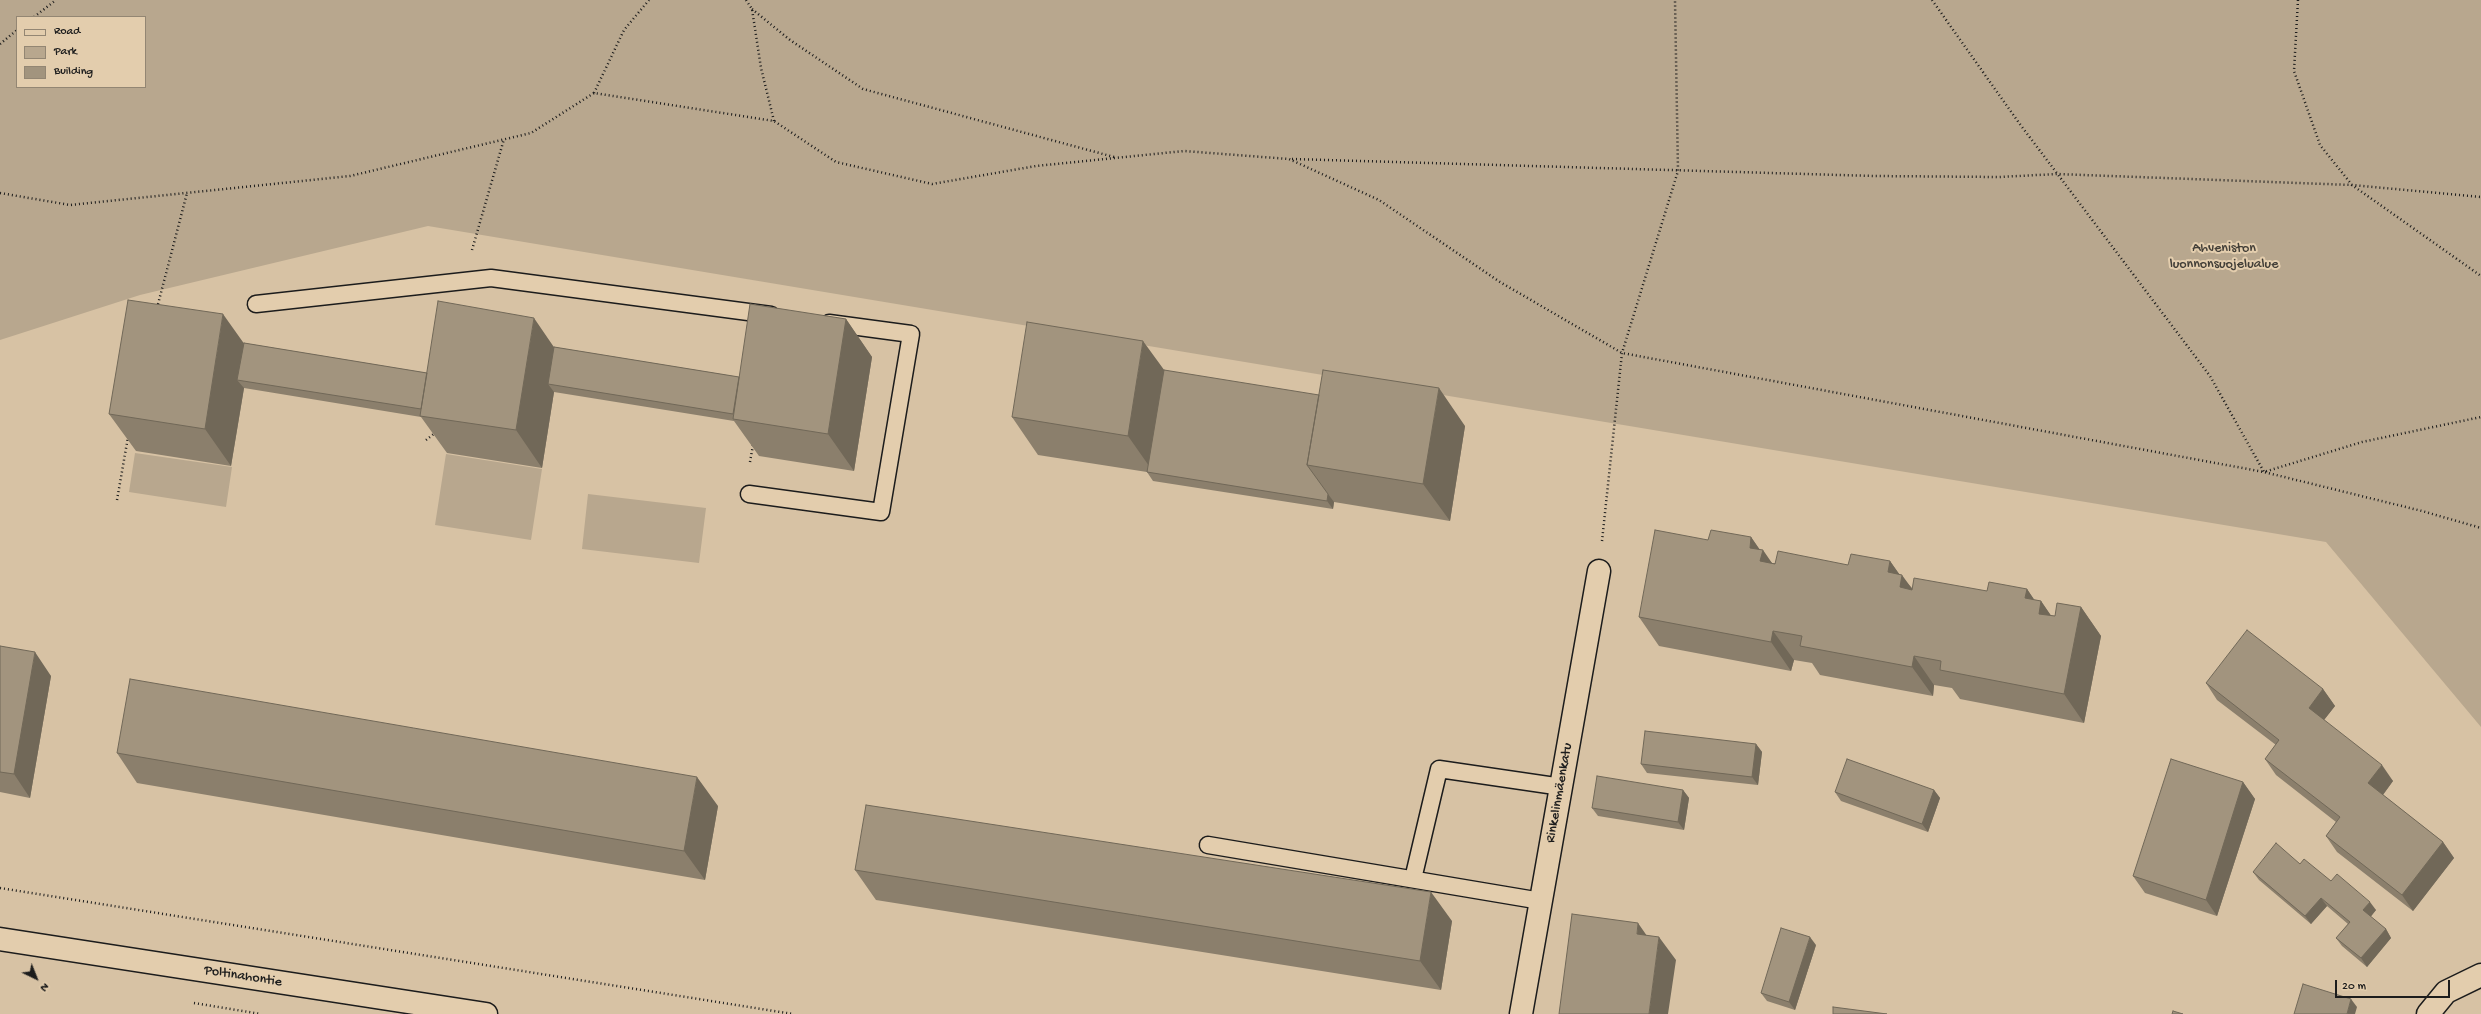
<!DOCTYPE html>
<meta charset="utf-8">
<style>
body{margin:0}
#map{position:relative;width:2481px;height:1014px;overflow:hidden;background:#d7c2a4;font-family:"Gochi Hand",sans-serif}
canvas{display:block}
.legend{position:absolute;left:16px;top:16px;width:130px;height:72px;box-sizing:border-box;background:#e3cdad;border:1px solid #938673;margin:0;padding:5px 7px;list-style:none;font-size:12px;color:#1c1c1c}
.legend li{display:flex;align-items:center;gap:8px;height:20px}
.legend b{width:20px;border:1px solid #938673}
.north{position:absolute;left:16px;top:958px;width:40px;height:40px;-webkit-text-stroke:3px #e3cdad;paint-order:stroke;rotate:137deg;font-size:11px;font-weight:700;line-height:16px;text-align:center;color:#1c1c1c}
.north::after{content:'';display:block;margin:auto;width:14px;height:18px;background:#1c1c1c;clip-path:polygon(50% 0,100% 100%,50% 72%,0 100%)}
.scale{position:absolute;left:2335px;top:980px;width:115px;height:18px;box-sizing:border-box;border:2px solid #1c1c1c;border-top:0;padding-left:5px;font-size:12px;line-height:14px;white-space:nowrap;color:#1c1c1c;-webkit-text-stroke:3px #e3cdad;paint-order:stroke}
</style>
<div id="map">
<canvas width="2481" height="1014"></canvas>
<ul class="legend">
<li><b style="height:5px;background:#e3cdad"></b>Road</li>
<li><b style="height:11px;background:#b8a78e"></b>Park</li>
<li><b style="height:11px;background:#a2947e"></b>Building</li>
</ul>
<div class="north">N</div>
<div class="scale">20 m</div>
</div>
<script>
const c = document.querySelector('canvas').getContext('2d');
c.lineJoin = 'round';
function fillPath(path, color) {
  c.fillStyle = color;
  c.fill(path, 'evenodd');
}
function shape(rows) {
  const path = new Path2D();
  for (const r of rows) {
    path.moveTo(r[0], r[1]);
    for (let i = 2; i < r.length; i += 2) path.lineTo(r[i], r[i + 1]);
  }
  return path;
}
function trace(path, color, width, dash) {
  c.strokeStyle = color;
  c.lineWidth = width;
  c.lineCap = dash ? 'butt' : 'round';
  c.setLineDash(dash || []);
  c.stroke(path);
}
function drawText(font, color, halo, rows, align = 'center') {
  c.font = font + ' "Gochi Hand",sans-serif';
  c.lineWidth = 4;
  c.setLineDash([]);
  c.textBaseline = 'middle';
  c.strokeStyle = halo;
  c.fillStyle = color;
  for (const [text, x, y, turn = 0] of rows) {
    c.save();
    c.translate(x, y);
    c.rotate((+turn || 0) * Math.PI / 180);
    c.textAlign = isNaN(turn) ? turn : align;
    if (halo) c.strokeText(text, 0, 0);
    c.fillText(text, 0, 0);
    c.restore();
  }
}
fillPath(shape([
 [0,0,2481,0,2481,727,2326,542,428,226,140,295,0,340],
 [17,17,145,17,145,87,17,87],
 [135,453,232,467,226,507,129,492],
 [446,454,542,469,531,540,435,525],
 [588,494,706,508,699,563,582,549]
]), '#b8a78e');
const lane = shape([
 [256,304,491,278,771,315],
 [749,494,881,512,911,334,829,323],
 [1208,845,1541,901],
 [1413,879,1439,769,1562,787]
]);
const street = shape([
 [1521,1014,1599,571],
 [2428,1014,2446,992,2481,975]
]);
const secondary = shape([
 [0,939,486,1014]
]);
trace(lane, '#1c1c1c', 19);
trace(street, '#1c1c1c', 25);
trace(secondary, '#1c1c1c', 25);
trace(shape([
 [746,0,752,9,761,68,774,121],
 [1932,0,2019,123,2210,376,2264,472,2362,442,2481,417],
 [2298,0,2294,71,2320,145,2352,185,2481,276],
 [752,9,790,40,863,89,1114,157],
 [34,17,56,0],
 [0,44,17,30],
 [594,93,624,30,649,0],
 [1292,159,1874,176,1999,177,2057,174,2352,185,2481,197],
 [0,193,70,205,350,176,531,133,594,93,774,121,836,162,932,184,1036,166,1184,151,1289,159,1379,200,1500,282,1622,353,2264,472,2422,511,2481,528],
 [472,250,504,139],
 [157,308,187,193],
 [426,440,435,433],
 [750,462,753,445],
 [117,500,128,437],
 [1602,541,1622,353,1678,171,1675,0],
 [0,888,793,1014],
 [194,1003,261,1014]
]), '#1c1c1c', 2.5, [1, 3]);
trace(lane, '#e3cdad', 16);
trace(street, '#e3cdad', 22);
trace(secondary, '#e3cdad', 22);
fillPath(shape([
 [846,319,872,357,854,471,759,456,734,421,554,392,542,468,447,453,421,417,244,388,231,466,136,451,109,414,244,343,427,373,554,347,739,377],
 [1164,370,1465,426,1450,521,1334,502,1333,509,1153,481,1147,472,1038,455,1012,417],
 [1751,537,1760,550,1772,563,1848,565,1890,561,1899,574,1912,588,1987,591,2027,589,2034,600,2041,601,2051,616,2055,616,2081,607,2101,636,2084,723,1960,699,1952,688,1934,685,1933,696,1820,675,1812,663,1794,660,1791,671,1659,646,1639,617,1708,540],
 [0,646,51,676,30,798,0,792],
 [2206,683,2323,689,2335,706,2324,720,2393,781,2383,795,2443,842,2454,858,2413,911,2337,852,2326,836,2336,822,2276,775,2265,759,2276,745,2217,700],
 [1756,744,1762,752,1758,785,1647,773,1641,764],
 [117,753,718,806,705,880,137,783],
 [2243,782,2255,799,2217,916,2145,893,2133,876],
 [1683,790,1689,798,1684,830,1598,816,1592,808],
 [1934,790,1940,798,1928,832,1841,801,1835,792],
 [2300,864,2331,881,2376,910,2370,917,2386,929,2391,938,2367,967,2342,946,2336,938,2348,924,2327,906,2311,924,2259,880,2253,872],
 [855,870,1452,921,1441,990,876,900],
 [1816,945,1795,1010,1767,1001,1761,993]
]), '#8b7f6c');
fillPath(shape([
 [223,314,250,352,237,380,244,388,231,466,205,429],
 [534,318,560,356,548,384,554,392,542,468,516,430],
 [846,319,872,357,854,471,828,434],
 [1143,341,1170,378,1154,473,1128,436],
 [1439,388,1465,426,1450,521,1423,484],
 [1328,494,1334,502,1333,509,1327,501],
 [1751,537,1762,553,1763,550,1783,579,1770,577,1750,548],
 [1890,561,1902,578,1902,575,1923,604,1921,617,1888,572],
 [2027,589,2040,608,2041,601,2061,630,2059,643,2025,598],
 [2081,607,2101,636,2084,723,2064,694],
 [1773,631,1794,660,1791,671,1771,642],
 [35,652,51,676,30,798,14,774],
 [1914,656,1934,685,1933,696,1912,667],
 [2323,689,2335,706,2320,725,2309,708],
 [1756,744,1762,752,1758,785,1752,777],
 [2382,765,2393,781,2379,800,2368,783],
 [697,777,718,806,705,880,684,851],
 [2243,782,2255,799,2217,916,2206,900],
 [1683,790,1689,798,1684,830,1678,822],
 [1934,790,1940,798,1928,832,1922,824],
 [2443,842,2454,858,2413,911,2402,895],
 [1431,892,1452,921,1441,990,1420,961],
 [2321,898,2327,906,2311,924,2305,916],
 [2370,902,2376,910,2369,919,2363,910],
 [1638,923,1654,946,1637,934],
 [2386,929,2391,938,2367,967,2361,958],
 [1659,937,1676,960,1668,1014,1649,1014],
 [1810,937,1816,945,1795,1010,1789,1002],
 [2351,999,2357,1007,2355,1014,2347,1014]
]), '#716858');
const building = shape([
 [128,300,223,314,205,429,109,414,128,300],
 [438,301,534,318,516,430,420,416,438,301],
 [750,304,846,319,828,434,733,419,750,304],
 [1027,322,1143,341,1128,436,1012,417,1027,322],
 [244,343,427,373,421,409,237,380,244,343],
 [554,347,739,377,733,414,548,384,554,347],
 [1164,370,1319,395,1307,465,1328,494,1327,501,1147,472,1164,370],
 [1323,370,1439,388,1423,484,1307,465,1323,370],
 [1655,530,1708,540,1711,530,1751,537,1750,548,1763,550,1760,561,1775,564,1778,551,1848,565,1851,554,1890,561,1888,572,1902,575,1900,587,1912,590,1914,578,1987,591,1989,582,2027,589,2025,598,2041,601,2039,614,2055,616,2057,603,2081,607,2064,694,1940,670,1941,661,1914,656,1912,667,1800,646,1802,636,1773,631,1771,642,1639,617,1655,530],
 [2247,630,2323,689,2309,708,2382,765,2368,783,2443,842,2402,895,2326,836,2340,817,2265,759,2279,740,2206,683,2247,630],
 [0,646,35,652,14,774,0,772,0,646],
 [130,679,697,777,684,851,117,753,130,679],
 [1645,731,1756,744,1752,777,1641,764,1645,731],
 [1847,759,1934,790,1922,824,1835,792,1847,759],
 [2171,759,2243,782,2206,900,2133,876,2171,759],
 [1597,776,1683,790,1678,822,1592,808,1597,776],
 [866,805,1431,892,1420,961,855,870,866,805],
 [2276,843,2300,864,2304,859,2331,881,2337,874,2370,902,2363,910,2386,929,2361,958,2336,938,2350,922,2321,898,2305,916,2253,872,2276,843],
 [1572,914,1638,923,1637,934,1659,937,1649,1014,1559,1014,1572,914],
 [1781,928,1810,937,1789,1002,1761,993,1781,928],
 [2303,984,2351,999,2347,1014,2294,1014,2303,984],
 [1833,1007,1887,1014,1833,1014,1833,1007],
 [2173,1011,2183,1014,2172,1014,2173,1011]
]);
fillPath(building, '#a2947e');
trace(building, '#716858', 1);
drawText('14px', '#433f38', '#e3cdad', [
 ["Ahveniston",2224,249],
 ["luonnonsuojelualue",2224,265]
]);
drawText('14px', '#1c1c1c', '#e3cdad', [
 ["Rinkelinmäenkatu",1560,793,-80],
 ["Poltinahontie",243,977,9]
]);
</script>
